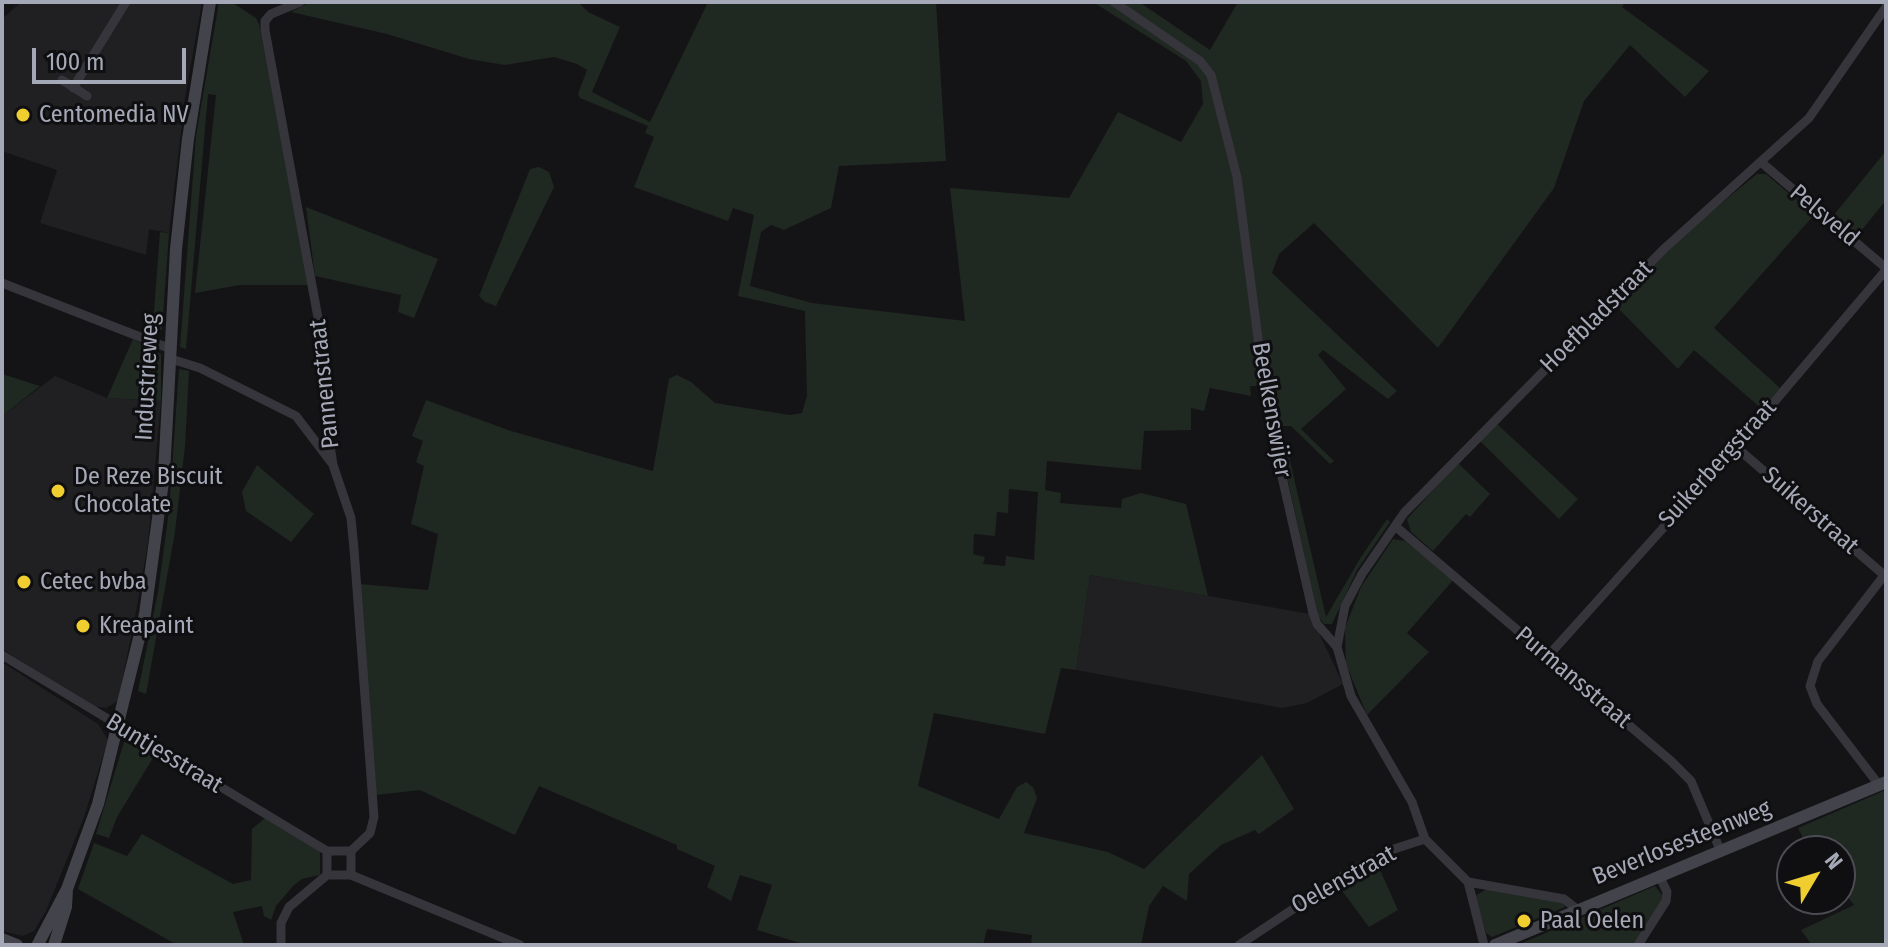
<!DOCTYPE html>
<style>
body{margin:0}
#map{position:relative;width:1888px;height:947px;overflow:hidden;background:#141416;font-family:"Fira Sans Condensed",sans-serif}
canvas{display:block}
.frame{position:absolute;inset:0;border:4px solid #a5a8b6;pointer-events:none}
.north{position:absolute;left:1776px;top:835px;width:80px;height:80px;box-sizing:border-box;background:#0f0f11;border:2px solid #4b4c53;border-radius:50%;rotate:52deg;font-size:22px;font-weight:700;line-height:32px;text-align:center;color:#a5a8b6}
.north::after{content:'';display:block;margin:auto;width:28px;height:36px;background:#f1ce30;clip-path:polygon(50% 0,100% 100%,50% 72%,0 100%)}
.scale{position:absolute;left:32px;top:48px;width:154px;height:36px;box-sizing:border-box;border:4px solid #a5a8b6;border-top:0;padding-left:10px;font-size:24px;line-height:28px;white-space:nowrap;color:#a5a8b6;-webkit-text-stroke:6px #0f0f11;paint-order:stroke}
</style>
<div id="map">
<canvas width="1888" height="947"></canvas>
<div class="frame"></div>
<div class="north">N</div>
<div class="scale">100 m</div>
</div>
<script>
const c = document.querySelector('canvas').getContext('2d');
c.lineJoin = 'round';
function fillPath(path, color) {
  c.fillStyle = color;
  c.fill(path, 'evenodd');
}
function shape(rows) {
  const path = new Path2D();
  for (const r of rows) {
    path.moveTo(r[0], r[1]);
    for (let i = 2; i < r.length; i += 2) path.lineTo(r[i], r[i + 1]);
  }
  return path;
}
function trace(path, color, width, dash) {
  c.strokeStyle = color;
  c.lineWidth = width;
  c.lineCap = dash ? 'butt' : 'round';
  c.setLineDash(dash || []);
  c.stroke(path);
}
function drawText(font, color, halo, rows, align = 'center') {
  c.font = font + ' "Fira Sans Condensed",sans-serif';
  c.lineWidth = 6;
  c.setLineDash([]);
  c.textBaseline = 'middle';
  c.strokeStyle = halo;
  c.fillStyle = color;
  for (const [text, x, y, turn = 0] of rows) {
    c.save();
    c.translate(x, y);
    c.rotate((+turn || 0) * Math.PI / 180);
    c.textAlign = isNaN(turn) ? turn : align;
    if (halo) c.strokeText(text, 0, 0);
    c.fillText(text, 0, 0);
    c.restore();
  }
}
fillPath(shape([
 [21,2,202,2,185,98,169,233,149,229,146,255,40,223,57,170,2,151,2,19],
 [55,376,107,398,161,401,148,543,136,612,118,701,106,708,91,706,2,649,2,416],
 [1090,575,1310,614,1343,684,1307,703,1282,708,1076,670],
 [2,662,98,724,108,740,84,817,46,911,34,931,23,936,2,931]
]), '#202023');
fillPath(shape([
 [219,2,231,2,256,18,259,24,310,285,240,285,195,293,216,95,208,94,186,349,180,347,196,136],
 [310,2,578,2,588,12,620,27,592,92,650,122,708,2,936,2,946,161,839,166,831,208,784,230,771,225,761,232,750,286,812,303,965,321,950,188,1069,198,1118,112,1181,142,1203,104,1201,81,1186,61,1093,2,1139,2,1210,50,1238,2,1625,2,1622,7,1709,71,1685,97,1630,45,1584,101,1554,188,1438,348,1314,223,1279,254,1272,273,1397,391,1388,399,1323,350,1318,355,1346,389,1301,429,1334,461,1330,464,1291,426,1282,426,1326,617,1361,557,1387,519,1390,522,1357,570,1332,624,1324,624,1318,616,1267,386,1250,386,1251,396,1210,388,1204,411,1191,408,1191,430,1144,431,1141,470,1047,461,1045,490,1061,493,1060,503,1121,508,1122,499,1141,493,1186,504,1208,596,1090,575,1076,670,1061,668,1045,734,934,713,918,786,999,819,1017,787,1026,782,1033,787,1037,798,1024,833,1108,852,1144,869,1262,755,1294,809,1259,834,1255,830,1221,845,1189,874,1187,901,1163,886,1149,906,1141,945,1031,945,1032,935,987,929,983,945,807,945,757,930,772,885,740,875,731,901,707,887,715,866,677,849,677,845,539,786,515,835,420,790,376,795,360,584,428,590,438,534,411,524,424,466,416,462,423,441,412,436,426,400,511,431,653,471,669,379,677,375,691,382,715,403,790,415,802,413,807,396,805,311,738,296,754,215,733,208,728,221,634,187,654,137,645,133,648,126,580,98,578,94,587,70,577,64,554,57,505,65,469,59,387,34,291,12],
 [1009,489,1038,492,1034,560,1006,556,1005,566,983,564,985,557,973,554,974,534,995,536,997,512,1008,513],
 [1886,151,1886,200,1857,236,1833,216],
 [539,167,549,172,554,187,496,306,485,302,479,296,530,169],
 [1757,174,1766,174,1814,215,1714,328,1780,388,1762,409,1694,350,1678,369,1615,305,1690,229],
 [306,207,438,259,414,318,398,312,401,295,315,276],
 [160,232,169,233,162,329,152,338],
 [133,339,161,354,161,401,107,398],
 [179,369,189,371,185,446,175,532,146,694,138,691,158,592,169,511],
 [2,374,40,386,2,416],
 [1497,424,1578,499,1559,519,1480,441],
 [1458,463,1490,494,1470,517,1466,514,1433,551,1411,532,1407,519],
 [257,465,314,514,291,542,246,511,242,492],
 [1393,539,1405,541,1454,579,1407,633,1429,652,1367,715,1346,664,1345,628,1361,587],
 [128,740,156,753,117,817,109,838,96,834,124,742],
 [1886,790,1886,945,1812,945,1801,930,1854,905,1840,887,1840,851,1810,851,1798,828],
 [265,818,320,850,320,875,302,879,294,885,276,906,271,920,264,916,262,906,233,912,244,945,177,945,78,889,94,843,127,856,142,834,233,884,251,880,252,829],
 [1376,861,1398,910,1369,927,1337,884],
 [1655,886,1662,895,1661,902,1633,945,1520,944],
 [1487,889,1564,902,1565,907,1492,937,1486,933,1475,896]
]), '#202822');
trace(shape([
 [300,2,271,14,265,21,265,30,323,345,327,426,333,465,351,518,354,549,374,817,370,833,351,851],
 [1114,2,1200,61,1211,75,1237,177,1268,415,1313,613,1317,624,1337,647,1351,696,1412,802,1425,839],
 [62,80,87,96],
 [73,88,126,2],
 [1762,163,1886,268],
 [2,283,171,349],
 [171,359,200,368,296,416,331,462],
 [1736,447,1884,575],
 [1395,526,1671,761,1691,781,1721,852],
 [1337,647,1345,606,1362,574,1404,513,1665,248,1809,118,1886,7],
 [2,655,327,851,351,851],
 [1548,656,1736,447,1886,270],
 [1879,785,1817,704,1810,686,1818,661,1886,573],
 [1425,839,1468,882,1484,945],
 [327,851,327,875],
 [351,851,351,875],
 [1468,882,1564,899,1578,910],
 [281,945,281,923,289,907,327,875,351,875,520,945],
 [1239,945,1352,870,1391,850,1425,839],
 [1638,945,1666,901,1667,892,1660,877]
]), '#35353b', 9);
trace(shape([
 [2,939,17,945],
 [38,944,67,889,98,804,145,614,164,474,176,249,188,139,210,2],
 [54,945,66,907,67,889],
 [1495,945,1886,782]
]), '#43444b', 12);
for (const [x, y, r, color] of [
 [23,115,8,"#f1ce30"],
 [58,491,8,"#f1ce30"],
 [24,582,8,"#f1ce30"],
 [83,626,8,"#f1ce30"],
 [1524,921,8,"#f1ce30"]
]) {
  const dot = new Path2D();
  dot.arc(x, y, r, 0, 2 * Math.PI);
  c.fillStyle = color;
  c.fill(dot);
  trace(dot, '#0f0f11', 3);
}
drawText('24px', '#a5a8b6', '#0f0f11', [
 ["Centomedia NV",39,115],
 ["De Reze Biscuit",74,477],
 ["Chocolate",74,505],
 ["Cetec bvba",40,582],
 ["Kreapaint",99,626],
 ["Paal Oelen",1540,921]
], 'left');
drawText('24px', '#a5a8b6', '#0f0f11', [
 ["Pelsveld",1824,216,40],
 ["Hoefbladstraat",1597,317,-45],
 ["Industrieweg",148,377,-87],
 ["Pannenstraat",325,384,-96],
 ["Beelkenswijer",1271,410,80],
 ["Suikerbergstraat",1718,464,-48],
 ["Suikerstraat",1810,511,41],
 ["Purmansstraat",1573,678,40],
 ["Buntjesstraat",164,754,31],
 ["Beverlosesteenweg",1682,843,-22],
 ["Oelenstraat",1344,880,-29]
]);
</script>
